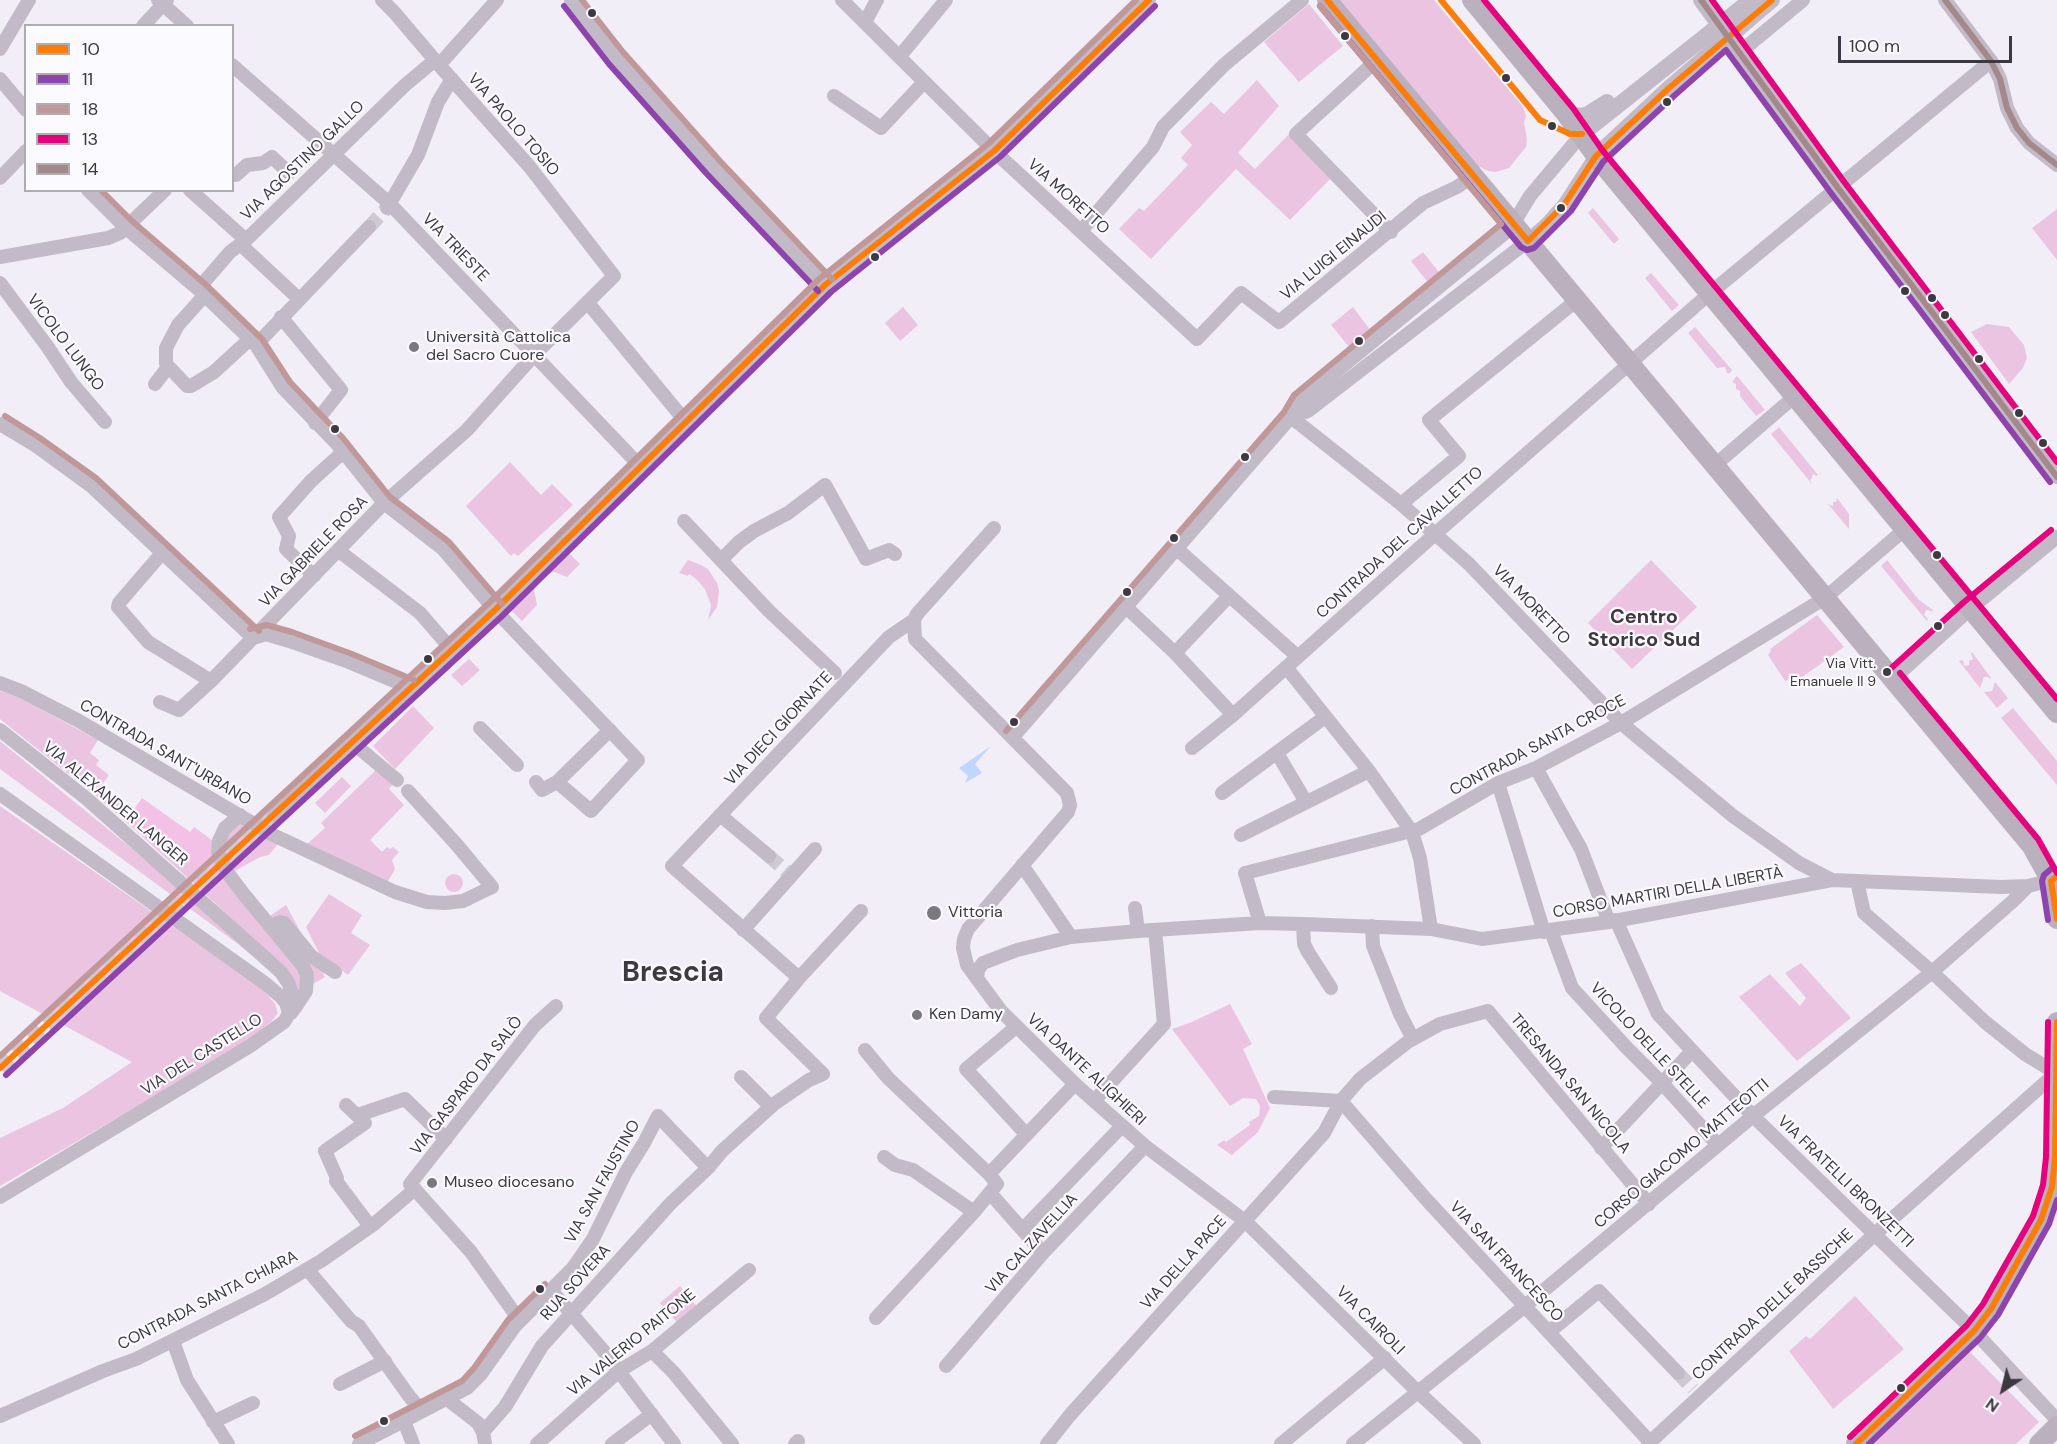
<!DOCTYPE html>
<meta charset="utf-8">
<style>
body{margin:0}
#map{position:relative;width:2057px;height:1444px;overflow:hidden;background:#f1eef8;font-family:"DM Sans",sans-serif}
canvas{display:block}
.legend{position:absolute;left:24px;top:24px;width:210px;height:168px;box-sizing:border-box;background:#fbfafe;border:2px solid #afadb2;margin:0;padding:8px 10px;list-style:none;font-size:18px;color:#3c3a40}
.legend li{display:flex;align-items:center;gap:12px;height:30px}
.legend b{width:30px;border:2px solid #afadb2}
.north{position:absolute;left:1973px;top:1360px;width:60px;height:60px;-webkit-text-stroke:4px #fbfafe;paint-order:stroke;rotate:215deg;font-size:16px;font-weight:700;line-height:24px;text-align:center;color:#3c3a40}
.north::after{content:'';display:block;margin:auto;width:21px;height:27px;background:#3c3a40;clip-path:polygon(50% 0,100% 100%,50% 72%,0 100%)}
.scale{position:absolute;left:1838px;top:36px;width:174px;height:27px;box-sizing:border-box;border:3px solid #3c3a40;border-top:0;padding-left:8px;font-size:18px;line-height:21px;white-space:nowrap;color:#3c3a40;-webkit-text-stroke:4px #fbfafe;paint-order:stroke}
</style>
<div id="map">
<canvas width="2057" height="1444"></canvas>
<ul class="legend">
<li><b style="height:8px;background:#ff7d04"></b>10</li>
<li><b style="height:8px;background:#8e44ad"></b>11</li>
<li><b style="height:8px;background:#c1989a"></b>18</li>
<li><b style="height:8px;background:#e5007d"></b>13</li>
<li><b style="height:8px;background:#a38989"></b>14</li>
</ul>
<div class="north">N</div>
<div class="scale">100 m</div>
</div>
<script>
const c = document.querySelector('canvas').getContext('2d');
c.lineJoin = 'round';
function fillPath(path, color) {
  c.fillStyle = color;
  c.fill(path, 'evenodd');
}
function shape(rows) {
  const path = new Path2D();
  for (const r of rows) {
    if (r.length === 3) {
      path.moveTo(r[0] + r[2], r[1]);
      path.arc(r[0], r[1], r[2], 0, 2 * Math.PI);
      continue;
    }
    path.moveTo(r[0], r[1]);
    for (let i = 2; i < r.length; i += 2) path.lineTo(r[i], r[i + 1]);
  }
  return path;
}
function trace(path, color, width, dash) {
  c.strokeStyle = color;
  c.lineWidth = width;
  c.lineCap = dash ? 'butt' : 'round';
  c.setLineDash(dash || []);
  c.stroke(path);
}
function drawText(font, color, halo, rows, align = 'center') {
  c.font = font + ' "DM Sans",sans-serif';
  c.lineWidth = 4.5;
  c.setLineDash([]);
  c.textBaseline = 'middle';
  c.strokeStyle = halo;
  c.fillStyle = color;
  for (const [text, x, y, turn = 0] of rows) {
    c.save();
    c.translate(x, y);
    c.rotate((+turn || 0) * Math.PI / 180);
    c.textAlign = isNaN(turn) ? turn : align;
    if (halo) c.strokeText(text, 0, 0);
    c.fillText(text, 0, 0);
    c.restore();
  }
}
fillPath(shape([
 [1337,0,1434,0,1523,107,1526,116,1524,122,1527,140,1526,147,1509,168,1496,172,1488,171,1476,165],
 [1309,4,1343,46,1299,82,1264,42],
 [1257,80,1279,106,1238,153,1255,169,1290,133,1332,177,1290,220,1236,169,1151,259,1119,229,1139,208,1144,211,1188,165,1181,158,1192,145,1180,132,1211,102,1224,114],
 [1593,208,1619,239,1614,244,1588,213],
 [2057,209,2057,260,2032,228],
 [1423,252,1442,276,1430,285,1411,261],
 [1651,273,1679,305,1672,311,1645,278],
 [903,307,918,325,900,341,885,323],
 [1353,307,1371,331,1350,348,1331,325],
 [1987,324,2009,327,2024,345,2027,358,2023,368,2009,384,1971,332],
 [1695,327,1732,370,1730,373,1727,373,1725,367,1717,368,1688,333],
 [1737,376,1765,410,1756,416,1740,396,1740,391,1736,389,1736,384,1732,382],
 [1779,427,1818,475,1816,476,1813,473,1814,475,1812,475,1812,478,1810,480,1812,484,1771,434],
 [510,462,541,495,552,484,573,505,518,556,514,553,511,556,466,506],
 [1837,498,1849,514,1849,529,1828,504,1833,506,1833,502,1836,502],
 [567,551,580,564,567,577,554,572,544,575],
 [688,560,701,565,708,569,717,583,719,591,717,607,708,620,711,605,705,589,695,578,689,574,688,576,679,573],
 [1651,560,1697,607,1632,669,1588,623],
 [1887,560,1919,600,1933,610,1932,612,1929,610,1926,610,1924,615,1928,619,1927,621,1881,566],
 [537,581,534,590,537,605,522,621,509,608],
 [1817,615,1844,647,1794,683,1790,679,1785,681,1768,655,1771,651,1770,649],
 [1972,652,1991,678,1990,679,1988,677,1984,677,1980,688,1959,661,1963,660,1964,666,1969,665,1969,661,1973,659,1971,654],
 [469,659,480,670,462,686,451,675],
 [1995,682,2008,698,1997,708,1984,692,1992,691],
 [0,691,18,697,98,740,90,753,99,760,96,765,109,775,95,795,0,719],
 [413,706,434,728,395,769,373,746],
 [2013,708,2057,761,2057,785,2001,718],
 [0,741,180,888,275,974,238,944,0,769],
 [377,769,393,784,389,789,404,805,370,840,382,852,387,847,390,849,393,847,399,852,392,860,395,869,387,883,305,846,325,828,321,823],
 [342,777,351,786,325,813,315,803],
 [0,806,263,989,275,1004,278,1013,271,1022,241,1046,0,1186,0,1138,63,1108,132,1062,0,991],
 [240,822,278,844,269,855,260,857,233,872,221,841],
 [152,829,181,854,176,860,214,855,303,976,300,997,283,969,215,903,144,838],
 [454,883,9],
 [329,894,362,915,351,933,370,945,348,975,320,955,306,927],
 [286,905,325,977,313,984,311,996,301,1012,293,1020,309,982,267,918],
 [1801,963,1851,1018,1797,1061,1739,997,1770,974,1800,1006,1806,998,1785,973],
 [1230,1004,1252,1044,1243,1049,1270,1108,1258,1132,1232,1155,1217,1145,1224,1140,1226,1142,1250,1125,1249,1122,1259,1116,1260,1106,1256,1099,1243,1098,1230,1106,1172,1029,1192,1022],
 [680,1286,700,1310,681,1327,660,1303],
 [1855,1296,1904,1349,1833,1409,1789,1351,1806,1336,1810,1339],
 [1970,1352,2039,1422,2016,1444,1872,1444,1966,1353]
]), '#ebc4e1');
fillPath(shape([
 [99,789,132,812,142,798,190,832,194,827,213,841,214,855,199,870,176,860,181,854,152,829,144,838,95,795]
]), '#f3c1e6');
fillPath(shape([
 [991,746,975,764,982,773,965,783,968,776,959,768]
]), '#c1d6fc');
trace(shape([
 [369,227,387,208],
 [769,856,786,871],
 [0,1068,274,815],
 [1678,1373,1693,1389]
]), '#cdcad3', 14, [14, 7]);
trace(shape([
 [158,0,187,26],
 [571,0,616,58,713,167,825,285],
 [842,0,994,151,1197,339,1241,293,1279,322,1423,203,1457,187,1473,176],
 [1945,0,1991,61,2000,79,2007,108,2017,128,2029,143,2057,165],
 [865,22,877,0],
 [143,26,167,0],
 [1728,37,1838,188,2057,477],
 [0,49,29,0],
 [1739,53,1803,0],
 [900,56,946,0],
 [1377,60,1296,134,1391,232],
 [232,65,390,204,641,467],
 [439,65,497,0],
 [0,79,26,110],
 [834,96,881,128,924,82],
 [232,175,236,175,247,165,263,163,272,157,289,173],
 [0,178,26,151],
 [88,190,126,228,198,289,250,339,256,345,283,388,337,444,384,503,443,549,495,610,638,760,591,811,557,782],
 [190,190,246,240],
 [387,208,418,155,438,102,452,79],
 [1081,231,1153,147,1163,127,1224,65,1302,0],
 [240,244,299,299],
 [0,257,108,238,120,233,165,190],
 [0,283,47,346,71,382,105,422],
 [198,289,230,252,246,240,404,86,435,60],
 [204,296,178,325,166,348,166,364,187,386,191,386,214,372,250,339],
 [588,303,686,422],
 [281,317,341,390,315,423],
 [256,345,369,227],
 [155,384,168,367],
 [1291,417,1401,504,1469,564,1621,723,1733,816,1799,863,1832,880],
 [1291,417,1308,411,1528,241,1548,223,1564,205,1596,156],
 [0,424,35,445,90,485,253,638],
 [1715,465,1794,397],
 [1401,504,1459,456,1429,420,1577,300],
 [684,521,769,611,835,673],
 [994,528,917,614,914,620,915,639,1067,793,1070,805,1068,812,968,929,964,939,963,948,967,965,1001,1011,1075,1084,1145,1146,1245,1221,1418,1392,1474,1444],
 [1176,548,1297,656],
 [339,551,420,613,452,650],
 [162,553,119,603,118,607,148,642,211,681],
 [721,560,739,542,754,531,788,513,825,485,866,559,889,550,895,554],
 [314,576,286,549,289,536,279,517,311,481,342,453],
 [1126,607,1175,653,1233,715],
 [253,638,266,634,289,641,349,662,411,688],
 [1175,653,1229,596],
 [1286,667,1369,771,1412,832,1420,858,1431,929],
 [1893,679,1970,609,2057,537],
 [0,683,21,691,79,721,271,834,395,892,427,902,445,903,463,901,492,887,457,845,408,791],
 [160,702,179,710,211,681,384,503,467,430,535,354,614,276,529,166,439,65,394,12,382,0],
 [480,728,517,765],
 [0,730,87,799,281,972,289,984,293,999,287,1017,284,1022,250,1046,0,1197],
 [1013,737,1291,417,1300,401,1506,232,1513,224,1530,196,1582,134],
 [353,743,397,780],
 [1192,748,1233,715,1435,534,1709,294,1991,61],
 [1277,753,1306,802],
 [1536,768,1581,849,1609,922],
 [536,782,542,790,557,782,610,730],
 [1498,783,1544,932],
 [1222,793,1325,717],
 [0,794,266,984,280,996,286,1003,289,1012],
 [240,815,225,828,219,841,218,852,227,872,242,892,303,966,307,975,306,991,291,1013],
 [274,815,495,610,825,285,994,151,1149,0],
 [720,815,769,856],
 [1241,835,1369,771],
 [1022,865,1071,937],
 [1135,908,1138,931],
 [1616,920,1658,1014,1753,1116,1974,1331,2057,1420],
 [1260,923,1245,873,1419,829,1498,783,1536,768,1621,723,1825,598,1904,530],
 [1303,924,1304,944,1308,952,1331,988],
 [271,926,280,922,284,923,311,956,335,972],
 [1372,926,1373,946,1400,1014,1413,1039],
 [743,930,815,849],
 [1551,931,1572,988,1627,1048,1662,1083,1718,1145],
 [799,978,672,866,889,637,914,620],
 [977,979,978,970,983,963,1017,950,1071,937,1138,931,1260,923,1303,924,1431,929,1482,939,1609,922,1832,880,2001,887,2028,886,2040,883,2048,877],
 [1016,1027,966,1069,1026,1134],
 [865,1050,888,1078,989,1174],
 [741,1077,771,1107],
 [1274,1097,1341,1101],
 [1094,1101,1164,1024,1155,930],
 [1341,1101,1425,1198,1650,1442],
 [346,1105,365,1123,325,1151,337,1178,336,1181,370,1226],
 [358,1115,405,1099,446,1139],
 [1601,1148,1692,1051],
 [884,1157,895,1165,913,1170,974,1212],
 [990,1193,1043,1253],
 [1023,1229,1122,1126],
 [307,1269,351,1321,359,1326,409,1396,421,1410],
 [551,1290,602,1349,674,1444],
 [876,1318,974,1212,997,1184,989,1174,1075,1084],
 [520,1321,471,1252,410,1184,521,1043,535,1025,556,1006],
 [1549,1332,1599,1291,1678,1373],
 [173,1341,187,1380,228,1444],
 [652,1351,674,1373,732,1444],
 [946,1366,1043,1253,1145,1146],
 [340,1384,385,1361],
 [447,1399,478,1423,483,1432,485,1444],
 [0,1416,103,1371,136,1359,265,1294,321,1261,374,1224,415,1189],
 [404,1421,413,1444],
 [213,1422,253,1403],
 [483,1432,505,1407,542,1346,670,1204,708,1168,722,1151,774,1104,809,1080,823,1074,766,1018,799,978,861,911],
 [359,1444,467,1388,481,1374,515,1326,573,1268,593,1239,626,1172,644,1143,658,1116,708,1168],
 [537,1444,619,1371,652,1351,749,1270],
 [612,1444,652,1414],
 [795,1444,798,1441],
 [1047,1444,1070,1415,1324,1133,1341,1101,1360,1079,1409,1041,1440,1024,1488,1011,1649,1204],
 [1281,1444,1385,1358],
 [1353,1444,1525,1306,1753,1116,1932,972,2013,901,2028,886],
 [1648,1444,1875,1234,2056,1073,2025,1054,1985,1022,1932,972,1864,913,1857,881]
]), '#c3bac7', 14);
trace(shape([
 [1701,0,1726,34],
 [1566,114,1582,116,1588,114,1607,102],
 [1582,134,1751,0],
 [1596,156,1669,88,1772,0]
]), '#c3bac7', 16);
trace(shape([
 [1327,0,2031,845,2051,881,2057,919],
 [1472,0,1566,114,1596,156,2057,713],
 [1856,1444,1974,1331,1991,1309,2041,1220,2052,1187,2055,1158,2057,1022],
 [2039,1444,2057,1426]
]), '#bbb0be', 20);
trace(shape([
 [1327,0,1528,241],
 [1441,0,1540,120,1570,134,1582,134],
 [1528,241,1564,205,1596,156,1669,88,1772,0],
 [2057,876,2051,881,2057,919],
 [0,1068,495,610,825,285,994,151,1149,0],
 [1856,1444,1974,1331,1991,1309,2041,1220,2052,1187,2055,1158,2057,1022]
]), '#ff7d04', 6);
trace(shape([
 [564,6,609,64,706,173,818,291],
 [1320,6,1521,247,1527,250,1534,248,1571,211,1603,162,1675,95,1726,50,1831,193,2050,482],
 [2048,920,2042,881,2044,875,2051,869],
 [6,1075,501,617,831,292,1000,157,1155,6],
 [1869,1444,1980,1338,1998,1315,2049,1224,2057,1200]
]), '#8e44ad', 6);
trace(shape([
 [582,0,623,52,720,161,832,279],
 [101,190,132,221,204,283,262,339,290,382,343,438,390,497,449,542,502,604],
 [5,416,40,438,96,478,259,631],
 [250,629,267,625,292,632,352,654,414,680],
 [1006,731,1284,412,1294,395,1501,224,1320,6],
 [0,1056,489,603,819,279,988,144,1136,0],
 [355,1436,462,1381,474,1368,508,1320,545,1284]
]), '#c1989a', 6);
trace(shape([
 [1484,0,1573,108,1603,151,2057,699],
 [1712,0,1845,183,2057,462],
 [1887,672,1964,602,2051,530],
 [1900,673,2038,839,2057,873],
 [1850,1437,1967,1325,1983,1304,2033,1216,2043,1185,2046,1157,2048,1022]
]), '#e5007d', 6);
trace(shape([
 [1701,0,1838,188,2057,477],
 [1945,0,1991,61,2000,79,2007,108,2017,128,2029,143,2057,165]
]), '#a38989', 6);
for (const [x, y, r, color] of [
 [592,13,5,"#3c3a40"],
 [1345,36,5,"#3c3a40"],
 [1506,78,5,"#3c3a40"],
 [1667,102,5,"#3c3a40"],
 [1552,126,5,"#3c3a40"],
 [1561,208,5,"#3c3a40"],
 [875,257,5,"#3c3a40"],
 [1905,291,5,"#3c3a40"],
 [1932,298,5,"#3c3a40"],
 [1945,315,5,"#3c3a40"],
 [1359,341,5,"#3c3a40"],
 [414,347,6,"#7b7980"],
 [1979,359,5,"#3c3a40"],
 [2019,413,5,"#3c3a40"],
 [335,429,5,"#3c3a40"],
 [2043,443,5,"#3c3a40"],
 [1245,457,5,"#3c3a40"],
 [1174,538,5,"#3c3a40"],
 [1937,555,5,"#3c3a40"],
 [1127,592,5,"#3c3a40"],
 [1938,626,5,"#3c3a40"],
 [428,659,5,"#3c3a40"],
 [1887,672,5,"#3c3a40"],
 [1014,722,5,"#3c3a40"],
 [934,913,8,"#7b7980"],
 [917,1015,6,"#7b7980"],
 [432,1183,6,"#7b7980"],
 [540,1289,5,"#3c3a40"],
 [1901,1388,5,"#3c3a40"],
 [384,1421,5,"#3c3a40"]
]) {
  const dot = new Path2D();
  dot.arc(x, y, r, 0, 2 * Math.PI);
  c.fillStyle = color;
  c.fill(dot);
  trace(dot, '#fbfafe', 2);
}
drawText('14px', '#3c3a40', '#fbfafe', [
 ["Via Vitt.",1876,664],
 ["Emanuele II 9",1876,682]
], 'right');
drawText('16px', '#3c3a40', '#fbfafe', [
 ["VIA PAOLO TOSIO",513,125,49],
 ["VIA AGOSTINO GALLO",303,161,-44],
 ["VIA MORETTO",1068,197,42],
 ["VIA TRIESTE",455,248,46],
 ["VIA LUIGI EINAUDI",1334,256,-39],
 ["VICOLO LUNGO",65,343,53],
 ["CONTRADA DEL CAVALLETTO",1400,543,-42],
 ["VIA GABRIELE ROSA",314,552,-46],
 ["VIA MORETTO",1531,605,46],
 ["VIA DIECI GIORNATE",779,729,-47],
 ["CONTRADA SANTA CROCE",1538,746,-28],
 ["CONTRADA SANT'URBANO",165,753,30],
 ["VIA ALEXANDER LANGER",115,804,40],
 ["CORSO MARTIRI DELLA LIBERTÀ",1668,893,-10],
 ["VICOLO DELLE STELLE",1649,1046,47],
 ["VIA DEL CASTELLO",202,1055,-32],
 ["VIA DANTE ALIGHIERI",1086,1070,43],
 ["TRESANDA SAN NICOLA",1570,1084,50],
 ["VIA GASPARO DA SALÒ",467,1086,-52],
 ["CORSO GIACOMO MATTEOTTI",1682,1154,-40],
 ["VIA SAN FAUSTINO",603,1182,-61],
 ["VIA FRATELLI BRONZETTI",1845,1182,44],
 ["VIA CALZAVELLIA",1032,1244,-48],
 ["VIA SAN FRANCESCO",1506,1262,47],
 ["VIA DELLA PACE",1184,1263,-48],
 ["RUA SOVERA",576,1283,-48],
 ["CONTRADA SANTA CHIARA",208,1301,-27],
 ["CONTRADA DELLE BASSICHE",1773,1305,-43],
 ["VIA CAIROLI",1370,1321,45],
 ["VIA VALERIO PAITONE",632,1343,-39]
]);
drawText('16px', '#3c3a40', '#fbfafe', [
 ["Università Cattolica",426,338],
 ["del Sacro Cuore",426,356],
 ["Vittoria",948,913],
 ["Ken Damy",929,1015],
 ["Museo diocesano",444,1183]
], 'left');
drawText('bold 20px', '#3c3a40', '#fbfafe', [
 ["Centro",1644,618],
 ["Storico Sud",1644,641]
]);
drawText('bold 28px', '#3c3a40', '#fbfafe', [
 ["Brescia",673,974]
]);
</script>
